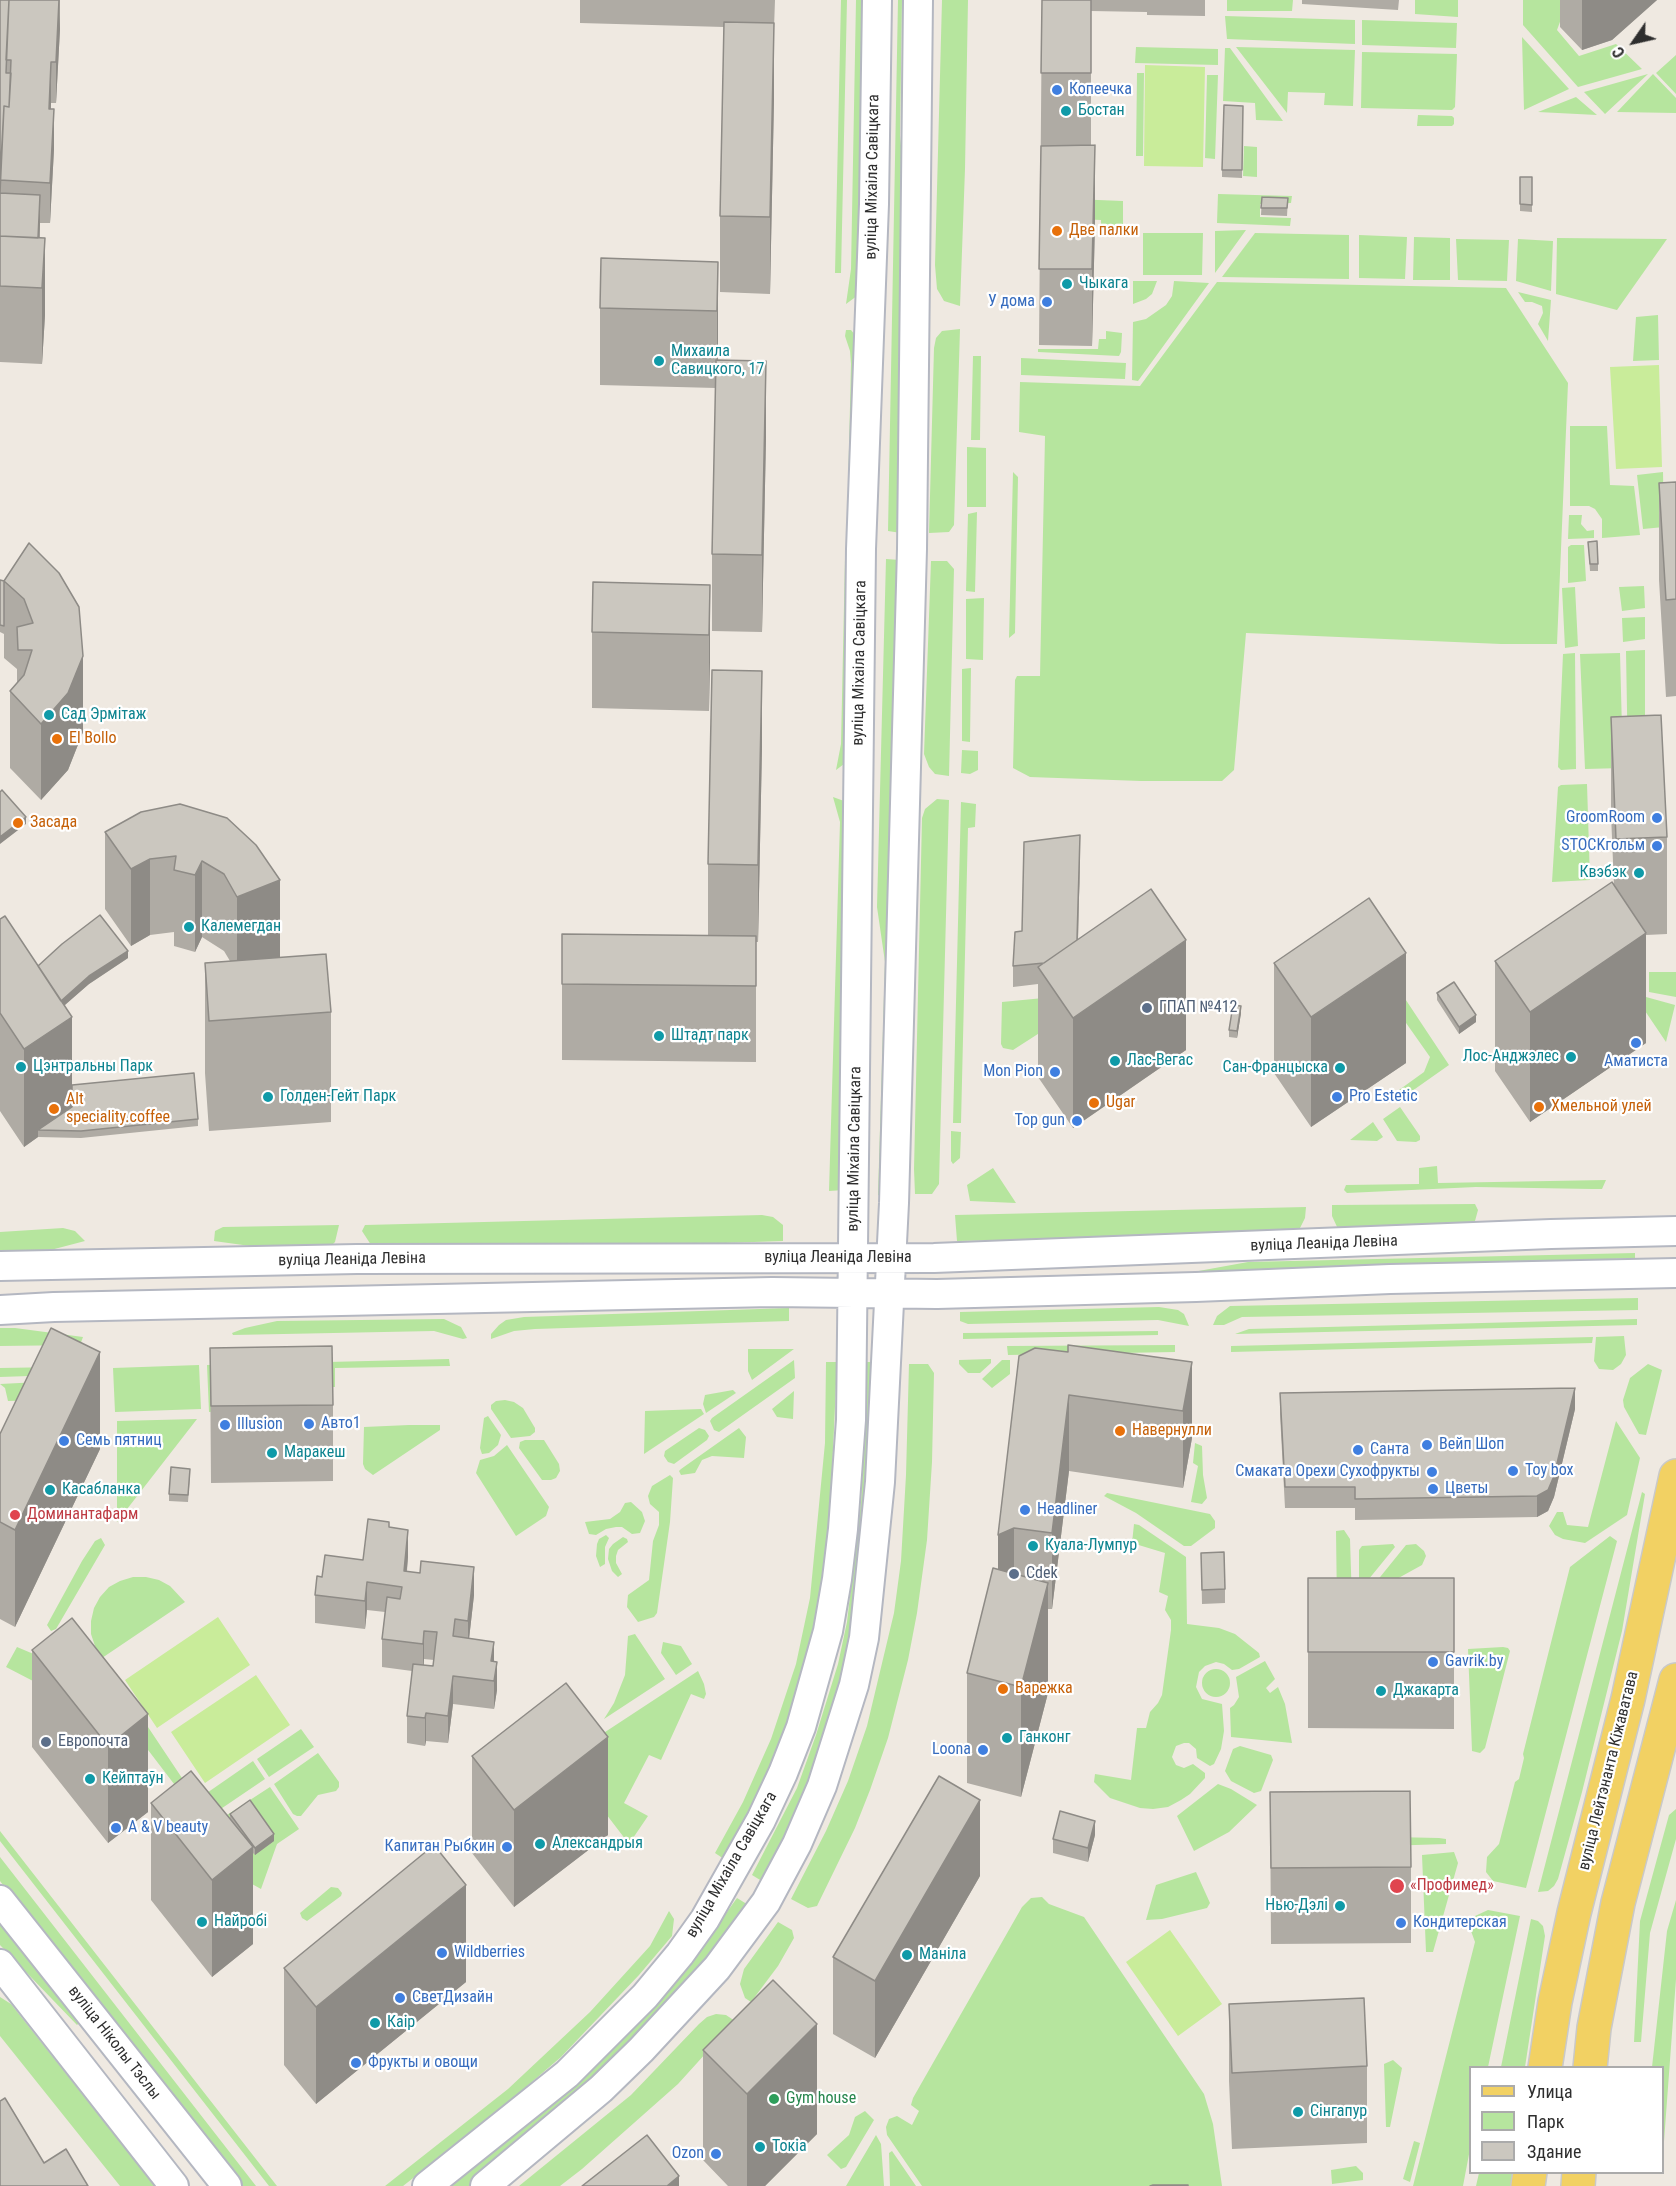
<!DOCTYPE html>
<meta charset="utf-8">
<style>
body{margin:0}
#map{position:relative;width:1676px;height:2186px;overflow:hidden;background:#efe9e1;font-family:"Roboto Condensed",sans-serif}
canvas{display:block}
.legend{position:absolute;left:1469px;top:2066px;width:195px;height:108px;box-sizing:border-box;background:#fff;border:2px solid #ababab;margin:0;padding:8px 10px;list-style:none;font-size:18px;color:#2e2e2e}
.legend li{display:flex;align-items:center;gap:12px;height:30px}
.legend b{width:30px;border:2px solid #ababab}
.north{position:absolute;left:1604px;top:12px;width:60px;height:60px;-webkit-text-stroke:4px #fff;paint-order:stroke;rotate:236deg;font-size:16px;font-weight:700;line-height:24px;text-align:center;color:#2e2e2e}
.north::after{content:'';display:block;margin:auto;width:21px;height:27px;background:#2e2e2e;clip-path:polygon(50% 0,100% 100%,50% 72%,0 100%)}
</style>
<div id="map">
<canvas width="1676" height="2186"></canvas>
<ul class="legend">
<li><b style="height:8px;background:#f2d163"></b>Улица</li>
<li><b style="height:16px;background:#b6e59e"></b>Парк</li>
<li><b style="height:16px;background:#cbc7bf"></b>Здание</li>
</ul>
<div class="north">С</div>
</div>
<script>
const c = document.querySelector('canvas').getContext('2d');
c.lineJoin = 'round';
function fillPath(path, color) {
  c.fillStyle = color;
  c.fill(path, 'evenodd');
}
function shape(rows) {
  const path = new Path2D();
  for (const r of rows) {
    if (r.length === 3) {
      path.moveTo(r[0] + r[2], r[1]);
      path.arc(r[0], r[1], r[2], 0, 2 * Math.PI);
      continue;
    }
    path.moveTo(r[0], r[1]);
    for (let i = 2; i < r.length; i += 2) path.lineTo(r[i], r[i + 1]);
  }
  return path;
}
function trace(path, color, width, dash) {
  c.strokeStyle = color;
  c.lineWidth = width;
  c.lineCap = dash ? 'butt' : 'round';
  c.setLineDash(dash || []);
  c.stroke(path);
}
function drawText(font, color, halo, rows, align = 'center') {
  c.font = font + ' "Roboto Condensed",sans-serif';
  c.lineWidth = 4.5;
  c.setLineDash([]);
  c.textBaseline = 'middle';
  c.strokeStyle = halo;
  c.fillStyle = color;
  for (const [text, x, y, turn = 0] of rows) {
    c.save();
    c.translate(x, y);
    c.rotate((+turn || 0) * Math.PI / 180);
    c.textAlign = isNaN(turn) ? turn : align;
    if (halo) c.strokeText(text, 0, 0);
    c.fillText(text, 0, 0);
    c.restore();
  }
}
fillPath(shape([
 [841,0,847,0,841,273,835,273],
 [856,0,870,0,861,293,846,304,851,269],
 [898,0,902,0,900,136,907,199,901,533,888,531],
 [942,0,968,0,965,169,960,306,944,301,940,294,937,289,935,265],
 [1227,0,1293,0,1292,11,1227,11],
 [1415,0,1458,0,1458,17,1415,14],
 [1523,0,1568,0,1557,30,1579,56,1616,44,1642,69,1578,87,1523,25],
 [1225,16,1355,20,1355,44,1227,39],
 [1362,20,1457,23,1456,48,1362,45],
 [1522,37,1569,89,1524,110],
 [1136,47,1218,49,1218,65,1135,63],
 [1236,47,1355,50,1353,106,1324,105,1325,93,1288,92,1287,113],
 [1225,48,1230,48,1283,121,1256,120,1255,103,1223,101],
 [1362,52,1457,54,1455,107,1452,110,1361,108],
 [1676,55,1676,94,1656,73],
 [1137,73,1144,73,1143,156,1136,156],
 [1648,74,1605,114,1584,92],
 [1653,74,1676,98,1676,113,1617,112],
 [1207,75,1218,75,1215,159,1205,158],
 [1576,97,1597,115,1538,112],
 [1418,115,1452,116,1454,118,1454,124,1452,126,1417,126],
 [1244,146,1257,147,1257,177,1243,176],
 [1218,194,1292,196,1291,203,1260,204,1260,217,1291,218,1290,226,1217,223],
 [1073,199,1123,201,1123,226,1116,230,1101,230,1101,220,1076,219],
 [1246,230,1215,273,1215,231],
 [1143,233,1203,233,1202,275,1143,275],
 [1255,233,1349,235,1349,279,1222,277],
 [1359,235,1407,237,1405,279,1359,278],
 [1414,237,1450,238,1450,280,1413,280],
 [1557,238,1667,239,1617,310,1556,294],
 [1456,239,1509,240,1507,281,1458,280],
 [1518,239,1553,241,1551,291,1516,281],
 [1133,281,1157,281,1152,294,1146,299,1133,304],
 [1174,281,1209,283,1138,381,1132,380,1133,322,1146,319,1166,305,1172,296],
 [1217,282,1506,288,1568,383,1557,644,1501,644,1246,633,1234,770,1222,781,1141,781,1030,777,1013,768,1015,680,1017,676,1040,676,1045,436,1019,432,1020,382,1140,386],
 [1518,292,1551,300,1548,341,1538,324,1543,313,1542,306,1532,302,1525,302],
 [1658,315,1659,360,1633,361,1636,317],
 [960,329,954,525,949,532,929,533,934,348,936,338,942,331],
 [846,330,851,330,859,340,858,533,847,532,851,364,850,351,845,336],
 [1106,331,1122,333,1121,352,1119,356,1038,352,1038,349,1098,349,1099,339,1106,339],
 [973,356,981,356,980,440,971,440],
 [1021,358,1126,363,1125,379,1021,375],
 [1570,426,1607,426,1610,485,1634,486,1640,535,1602,538,1602,519,1595,509,1589,506,1570,506],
 [967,447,986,448,986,507,967,507],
 [1013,472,1018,477,1015,633,1009,638],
 [1663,472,1664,527,1643,529,1637,475],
 [977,512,975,592,966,591,968,514],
 [1569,515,1582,515,1581,524,1587,531,1594,530,1594,538,1568,539],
 [1571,545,1584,545,1586,581,1568,583,1568,547],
 [845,559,856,559,848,761,836,770,841,744],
 [886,559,900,560,884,1196,878,1195,885,962,877,907],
 [931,561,947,561,954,569,949,776,935,774,929,767,924,754],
 [1644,586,1645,608,1622,611,1619,587],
 [1575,587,1578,646,1565,648,1562,588],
 [984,598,983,660,966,659,966,599],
 [1645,617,1645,639,1623,642,1622,618],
 [1645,650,1645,768,1628,768,1626,651],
 [1575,653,1576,769,1561,770,1558,767,1563,654],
 [1620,653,1623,768,1585,769,1580,654],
 [971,668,970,742,962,741,962,669],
 [962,750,978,751,978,770,970,774,961,773],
 [1587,784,1590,880,1552,882,1558,787,1561,785],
 [833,797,844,801,844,1190,829,1191,840,822],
 [937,799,949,800,939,1184,932,1194,915,1194,914,1169,922,818,925,809],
 [961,802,976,804,975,827,968,828,961,1123,953,1123],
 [1649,972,1676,972,1676,997,1649,992],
 [1390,976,1449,1065,1405,1096,1399,1090,1424,1072,1430,1057,1392,1003],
 [1111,987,1013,1050,1003,1048,1001,1044,1002,1002,1085,994],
 [1646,997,1675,1005,1666,1042,1639,1002],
 [1400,1107,1420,1136,1420,1140,1416,1142,1397,1141,1383,1119],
 [1373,1122,1383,1137,1377,1141,1350,1140],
 [951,1131,961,1132,960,1158,953,1164,951,1161],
 [1437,1166,1438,1183,1606,1180,1602,1189,1592,1189,1476,1187,1347,1193,1344,1190,1346,1185,1419,1184,1419,1168],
 [993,1168,1016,1203,970,1201,967,1185],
 [1475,1204,1478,1210,1475,1221,1434,1232,1338,1229,1332,1216,1332,1205],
 [1306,1207,1305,1218,1299,1230,1286,1234,957,1241,955,1215],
 [762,1215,773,1217,783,1225,783,1241,638,1246,373,1248,362,1231,365,1225],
 [339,1225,335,1242,328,1249,301,1253,214,1241,215,1231,223,1227],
 [63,1228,75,1231,85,1241,43,1252,0,1257,0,1232],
 [1635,1253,1635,1258,960,1283,959,1278,1193,1272,1248,1262],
 [1638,1298,1638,1310,1242,1317,1224,1325,1213,1325,1217,1316,1230,1306],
 [1159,1307,1178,1310,1184,1314,1189,1326,1158,1320,968,1324,960,1321,960,1312],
 [789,1308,789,1321,535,1329,514,1331,491,1339,491,1334,499,1325,506,1320,524,1317],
 [444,1319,461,1327,467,1338,463,1339,434,1331,233,1335,232,1333,245,1328,277,1321],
 [1637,1319,1637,1325,1235,1334,1249,1329],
 [0,1328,15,1328,83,1337,80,1345,0,1346],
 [1158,1331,1158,1335,963,1339,963,1333],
 [1624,1336,1626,1355,1621,1364,1613,1370,1599,1369,1594,1361,1596,1337],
 [1593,1337,1592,1343,1231,1352,1231,1346],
 [1175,1345,1175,1352,1008,1355,1007,1346],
 [748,1349,794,1349,752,1380,748,1371],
 [449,1359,450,1366,335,1368,335,1387,331,1387,280,1408,209,1412,207,1365],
 [991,1359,991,1363,980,1373,968,1373,959,1364,959,1360],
 [794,1360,795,1378,719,1432,714,1430,710,1421,712,1418],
 [1002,1360,1010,1360,1010,1374,992,1388,982,1379],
 [826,1362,837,1362,830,1517,822,1593,812,1641,786,1732,762,1791,724,1859,715,1853,743,1802,771,1739,796,1664,810,1598,825,1443],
 [865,1362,871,1362,872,1428,856,1600,841,1706,765,1883,752,1875,797,1788,816,1735,838,1664,847,1622,861,1502,865,1427],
 [909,1364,928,1364,934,1373,932,1462,927,1540,917,1613,908,1660,888,1738,870,1790,855,1828,817,1906,808,1908,791,1899,826,1831,848,1781,867,1726,894,1613,901,1561,906,1475],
 [1648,1364,1662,1370,1646,1435,1639,1434,1624,1407,1623,1400,1630,1378],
 [199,1365,201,1409,115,1412,113,1368],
 [59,1367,59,1375,0,1377,0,1368],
 [59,1381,53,1400,8,1401,5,1388,0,1384],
 [733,1390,736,1393,706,1413,703,1404,705,1395],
 [794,1391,793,1419,777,1417,772,1409],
 [505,1400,514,1402,523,1408,535,1428,535,1432,530,1436,511,1438,491,1409,491,1405,496,1401],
 [701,1409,704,1414,644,1454,645,1411],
 [488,1416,501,1435,498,1445,489,1453,482,1454,480,1448,484,1418],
 [197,1419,117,1522,117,1421],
 [1616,1421,1640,1458,1627,1515,1585,1543,1563,1539,1555,1535,1549,1526,1557,1512,1563,1512,1567,1525,1588,1527],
 [409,1425,440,1425,440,1430,373,1475,365,1469,363,1464,364,1427],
 [699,1428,705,1430,709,1436,707,1440,674,1464,668,1462,664,1456,665,1451],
 [739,1428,746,1437,744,1458,712,1456,702,1460,695,1473,681,1475,679,1471,681,1469],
 [525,1440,544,1440,559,1464,560,1471,556,1478,551,1480,542,1480,519,1448,520,1442],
 [1195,1443,1202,1446,1203,1475,1207,1498,1202,1504,1191,1502,1198,1466,1193,1463],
 [507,1445,549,1507,546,1516,516,1536,476,1473,480,1460,494,1456],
 [670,1475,673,1478,670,1522,657,1613,654,1617,638,1622,627,1607,628,1595,649,1580,653,1541,659,1525,659,1512,650,1504,648,1496,652,1486],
 [1642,1492,1645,1494,1622,1631,1582,1792,1558,1879,1554,1886,1548,1891,1538,1892],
 [1107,1493,1210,1514,1215,1521,1215,1528,1191,1546,1184,1546,1136,1513,1104,1496],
 [631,1502,642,1512,645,1521,640,1533,632,1534,622,1527,616,1527,606,1529,596,1535,589,1534,585,1522,610,1519,620,1512,625,1503],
 [1134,1524,1139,1525,1186,1557,1187,1624,1219,1628,1235,1634,1259,1653,1260,1657,1239,1669,1232,1670,1224,1664,1216,1662,1205,1666,1199,1672,1196,1687,1202,1699,1222,1704,1224,1731,1221,1749,1214,1764,1210,1766,1197,1758,1196,1749,1189,1743,1184,1743,1176,1746,1172,1757,1176,1765,1184,1768,1193,1764,1205,1773,1205,1778,1190,1794,1181,1800,1168,1807,1153,1809,1140,1808,1110,1798,1094,1782,1095,1774,1131,1780,1137,1728,1146,1728,1150,1712,1158,1703,1162,1695,1171,1630,1171,1620,1165,1610,1168,1596,1159,1592,1165,1553,1132,1543],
 [1344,1530,1350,1539,1352,1603,1337,1607,1336,1531],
 [606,1535,609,1538,605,1547,605,1564,600,1567,596,1556,597,1544,599,1539],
 [1610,1536,1617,1541,1526,1888,1493,1881,1486,1872,1487,1857,1499,1844,1515,1782,1519,1779,1524,1758,1523,1754,1570,1567],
 [623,1537,627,1539,628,1542,618,1550,616,1556,616,1563,622,1574,618,1577,612,1571,608,1559,609,1549,613,1544],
 [101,1538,105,1545,56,1629,51,1631,47,1625,82,1561,95,1541],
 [1393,1544,1395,1547,1364,1585,1359,1583,1359,1550,1362,1546],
 [1416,1544,1424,1551,1426,1556,1422,1565,1375,1591,1372,1587,1406,1545],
 [133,1577,146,1577,159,1580,170,1586,185,1602,102,1658,95,1646,91,1634,91,1621,94,1608,100,1597,109,1587,120,1581],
 [635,1634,665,1679,604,1719,614,1703,625,1675,628,1636],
 [663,1642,681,1646,692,1664,676,1675,661,1653],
 [17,1647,43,1658,33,1681,6,1667],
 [1503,1647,1508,1648,1510,1651,1485,1748,1480,1753,1472,1751,1468,1649],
 [1265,1661,1275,1679,1266,1688,1270,1693,1278,1687,1285,1704,1292,1743,1231,1737,1230,1708,1234,1705,1239,1697,1236,1677],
 [108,1667,192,1793,184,1797,93,1678],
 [1216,1683,14],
 [698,1671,704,1684,706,1694,704,1699,691,1694,661,1760,649,1755,624,1803,648,1816,629,1844,564,1759],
 [301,1729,314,1747,269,1777,257,1759],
 [1240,1746,1271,1755,1273,1760,1261,1791,1254,1793,1231,1781,1225,1771,1233,1749],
 [318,1753,339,1782,339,1787,336,1791,318,1795,301,1816,297,1816,293,1814,274,1784],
 [253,1761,265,1779,203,1821,191,1804],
 [1218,1784,1231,1789,1257,1805,1229,1832,1194,1851,1177,1816],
 [270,1787,299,1829,277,1844,261,1889,252,1884,207,1828],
 [1676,1809,1676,1839,1650,1933,1641,2042,1634,2042,1640,1921,1669,1815],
 [0,1831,277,2186,269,2186,0,1841],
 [1346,1836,1439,1838,1446,1839,1446,1844,1354,1847],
 [1454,1852,1458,1863,1433,1952,1426,1952,1422,1855],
 [0,1857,256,2186,238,2186,0,1881],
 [1196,1872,1210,1903,1207,1908,1162,1919,1146,1920,1156,1885],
 [331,1887,338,1888,342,1893,341,1896,307,1921,302,1918,300,1913],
 [1042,1897,1049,1904,1084,1917,1204,2094,1213,2124,1222,2186,922,2186,887,2135,886,2127,889,2119,897,2116,912,2125,919,2111,911,2105,913,2098,1022,1907,1031,1898],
 [737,1898,750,1906,663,2020,475,2186,449,2186,547,2108,599,2063,650,2011,688,1966],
 [1676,1900,1676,1979,1663,2155,1662,2068,1652,2067,1667,1931],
 [1488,1910,1520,1916,1488,2067,1470,2068,1470,2149,1463,2186,1413,2186,1475,1942,1471,1931,1471,1923,1475,1916],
 [669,1911,674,1919,672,1936,639,1975,561,2057,491,2117,403,2186,385,2186,508,2089,590,2012,650,1946],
 [0,1919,81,2021,77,2025,0,1945],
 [1531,1919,1538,1921,1543,1926,1545,1936,1525,2067,1501,2067],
 [778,1922,792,1930,794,1938,778,1966,751,2002,745,1998,740,1984,744,1969],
 [0,1997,11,2004,155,2186,120,2186,0,2036],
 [716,2014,726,2015,735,2021,678,2084,582,2169,560,2186,519,2186,631,2095,699,2024,707,2017],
 [1393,2060,1402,2068,1390,2127,1386,2127,1384,2064],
 [865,2111,874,2120,846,2167,841,2169,827,2155,849,2135,855,2117],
 [876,2135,881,2144,884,2186,846,2186],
 [1414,2141,1420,2143,1410,2182,1403,2179],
 [892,2151,916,2186,890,2186,889,2153],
 [1356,2166,1363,2173,1363,2180,1332,2184,1331,2170],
 [1479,2173,1514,2173,1512,2186,1476,2186]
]), '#b6e59e');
fillPath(shape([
 [1145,65,1205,67,1203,167,1144,166],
 [1659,365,1662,467,1616,469,1610,367],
 [218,1617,250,1665,157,1728,125,1680],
 [256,1675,290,1725,205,1783,171,1732],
 [1170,1930,1222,2004,1178,2036,1126,1962]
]), '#c9ec9a');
const secondary = shape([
 [0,1266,357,1259,934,1258,1551,1234,1676,1231],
 [0,1310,54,1307,772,1292,937,1294,1196,1287,1390,1279,1676,1273],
 [0,1900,227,2186],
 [0,1964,174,2186],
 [427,2186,567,2074,645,1996,680,1954,705,1919,761,1820,783,1773,801,1727,828,1631,837,1579,843,1529,851,1420,861,549,874,204,877,0],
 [485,2186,601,2089,641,2050,717,1968,766,1902,797,1844,822,1786,854,1685,864,1638,880,1482,894,1203,912,549,918,0]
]);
const primary = shape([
 [1545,2068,1555,2002,1574,1913,1628,1699,1676,1476],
 [1590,2068,1594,2028,1618,1903,1676,1680],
 [1528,2186,1530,2172],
 [1578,2186,1579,2172]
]);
trace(secondary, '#b4b7c1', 32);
trace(primary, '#c9c9c9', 36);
trace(secondary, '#fff', 28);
trace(primary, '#f2d163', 33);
fillPath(shape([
 [0,0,60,0,60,29,56,103,51,103,51,109,54,149,50,223,40,223,40,238,45,315,42,364,0,362],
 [580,0,775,0,774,28,774,99,770,294,720,292,720,216,724,27,580,23],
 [1042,0,1205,0,1205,16,1147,15,1147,12,1091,11,1091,145,1095,222,1092,346,1039,345],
 [1302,0,1399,0,1398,10,1302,4],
 [1560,0,1657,0,1612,40,1582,50,1560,27],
 [1243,106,1242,178,1222,177,1222,170],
 [1520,177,1532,177,1532,212,1520,211],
 [1262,197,1288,198,1287,216,1261,215],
 [718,262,718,360,766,437,762,632,712,631,712,554,716,388,600,385,600,308],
 [1676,482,1676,696,1666,697,1659,580,1659,483],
 [1588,542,1598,564,1598,571,1590,571],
 [29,543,83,732,68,770,41,800,10,768,10,691,17,683,17,669,4,658,4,634,0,632,0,580,4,581],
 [710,585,709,711,592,708,592,632],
 [1611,717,1667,837,1667,934,1646,935,1646,1043,1530,1122,1495,1071,1495,961,1614,886,1611,814],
 [762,747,758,942,756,942,756,1062,562,1060,562,934,708,936,708,864],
 [180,804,280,957,278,958,331,1012,331,1122,209,1131,205,1073,205,963,230,961,224,951,202,937,195,952,174,946,174,932,150,935,131,946,105,909,105,832],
 [1080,856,1078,939,1186,1050,1073,1128,1038,1077,1038,984,1013,987,1013,966,1022,931],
 [0,919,38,966,128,958,89,984,64,1005,72,1085,198,1119,198,1126,81,1138,38,1137,24,1147,0,1111],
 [1274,963,1406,1063,1311,1127,1274,1073],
 [1437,993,1476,1022,1459,1034,1437,1000],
 [1241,1013,1237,1038,1229,1037,1229,1030],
 [210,1348,333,1405,333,1481,211,1483],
 [1068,1352,1192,1362,1192,1438,1183,1488,1069,1471,1052,1609,1048,1609,1048,1693,1021,1797,967,1783,967,1673,998,1570],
 [1280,1393,1575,1409,1554,1497,1548,1511,1537,1517,1355,1520,1355,1508,1285,1508,1280,1414],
 [0,1434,100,1449,15,1627,0,1619],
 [190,1476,188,1502,169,1501,169,1494],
 [389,1527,408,1557,407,1571,474,1595,469,1639,494,1662,497,1690,494,1709,453,1704,448,1743,426,1741,425,1746,407,1743,407,1716,412,1671,382,1667,382,1639,385,1612,367,1610,365,1629,315,1623,315,1595,363,1560],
 [424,1659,434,1660,433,1666,424,1665],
 [1201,1553,1225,1589,1225,1603,1202,1604],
 [1308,1578,1454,1578,1454,1729,1308,1728],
 [32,1650,148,1714,148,1812,108,1843,32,1747],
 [472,1756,608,1835,514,1907,472,1853],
 [1270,1792,1411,1867,1411,1943,1271,1944],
 [151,1803,230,1819,230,1814,274,1841,255,1855,253,1853,253,1944,212,1977,151,1900],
 [1095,1835,1088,1862,1053,1853,1053,1839],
 [980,1876,875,2058,833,2034,833,1957],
 [284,1968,466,1982,316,2104,284,2065],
 [1229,2004,1367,2066,1367,2143,1232,2149,1229,2081],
 [703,2050,817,2134,765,2186,728,2186,703,2160]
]), '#afaba4');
fillPath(shape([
 [59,0,60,29,56,103,56,62],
 [1582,0,1657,0,1612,40,1582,50],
 [774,23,774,99,770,294,770,217],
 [51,62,51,103,49,149,49,109],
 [54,109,54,149,50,223,50,183],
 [1095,145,1095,222,1092,346,1092,269],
 [40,195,40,223,37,288,36,288],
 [45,238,45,315,42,364,42,288],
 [718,262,718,338,717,388,717,311],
 [766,361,766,437,762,632,762,555],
 [710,585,710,662,709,711,709,635],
 [83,656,83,732,68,770,41,800,41,724],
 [762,671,762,747,758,942,758,865],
 [26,817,26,824,0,844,0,837],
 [1080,835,1080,856,1077,980],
 [150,859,150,935,131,946,131,869],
 [202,861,202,937,195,952,195,875],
 [280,880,280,957,237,973,237,897],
 [1646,933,1646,1043,1530,1122,1530,1012],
 [1186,940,1186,1050,1073,1128,1073,1018],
 [128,951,128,958,89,984,24,1041,24,1034,89,976],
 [1406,953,1406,1063,1311,1127,1311,1017],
 [1241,1006,1241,1013,1237,1038,1237,1031],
 [1476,1015,1476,1022,1459,1034,1459,1027],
 [72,1017,72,1115,38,1130,38,1137,24,1147,24,1049],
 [100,1352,100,1449,15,1627,15,1530],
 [1192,1362,1192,1438,1183,1488,1183,1411],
 [1575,1388,1575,1409,1554,1497,1548,1511,1537,1517,1537,1496],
 [1069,1395,1069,1471,1052,1609,1052,1533],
 [1014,1528,1014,1605,998,1611,998,1535],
 [408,1530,408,1557,404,1599,404,1571],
 [474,1567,474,1595,468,1648,468,1621],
 [367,1582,367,1610,365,1629,365,1601],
 [1048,1583,1048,1693,1021,1797,1021,1687],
 [424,1631,424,1659,423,1672,423,1644],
 [494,1642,494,1669,491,1661],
 [497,1662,497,1690,494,1709,494,1681],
 [453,1676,453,1704,448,1743,448,1716],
 [426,1713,426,1741,425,1746,425,1718],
 [148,1714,148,1812,108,1843,108,1746],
 [608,1737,608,1835,514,1907,514,1810],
 [980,1800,980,1876,875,2058,875,1981],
 [1095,1821,1095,1835,1088,1862,1088,1848],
 [274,1834,274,1841,255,1855,255,1848],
 [253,1847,253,1944,212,1977,212,1880],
 [466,1885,466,1982,316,2104,316,2007],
 [817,2024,817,2134,765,2186,747,2186,747,2094],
 [679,2176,679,2186,667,2186]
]), '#8e8b86');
const building = shape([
 [0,0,9,0,6,73,11,73,9,107,4,106,0,193,40,195,38,238,0,236,0,0],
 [9,0,59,0,56,62,51,62,49,109,54,109,50,183,0,180,4,106,9,107,11,60,6,60,9,0],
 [1042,0,1091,0,1091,73,1041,73,1042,0],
 [724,22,774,23,770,217,720,216,724,22],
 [1224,105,1243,106,1242,170,1222,170,1224,105],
 [1095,145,1092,269,1039,269,1041,146,1095,145],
 [1520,177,1532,177,1532,205,1520,204,1520,177],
 [1262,197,1288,198,1287,208,1261,208,1262,197],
 [0,236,45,238,42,288,0,286,0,236],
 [601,258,718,262,717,311,600,308,601,258],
 [716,360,766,361,762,555,712,554,716,360],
 [1676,482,1676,599,1666,600,1659,483,1676,482],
 [1597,541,1598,564,1590,564,1588,542,1597,541],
 [29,543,59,573,79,607,83,656,68,693,41,724,10,691,24,675,32,650,18,650,17,627,33,623,24,599,4,581,29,543],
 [0,580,4,581,4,626,0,625,0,580],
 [593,582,710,585,709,635,592,632,593,582],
 [712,670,762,671,758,865,708,864,712,670],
 [1661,715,1667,837,1616,839,1611,717,1661,715],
 [2,790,26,817,0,837,0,792,2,790],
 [180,804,227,818,256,845,280,880,237,897,224,874,202,861,195,875,174,870,176,856,150,859,131,869,105,832,141,812,180,804],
 [1080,835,1077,940,1044,963,1013,966,1015,932,1022,931,1024,842,1080,835],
 [1612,882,1646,933,1530,1012,1495,961,1612,882],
 [1151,889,1186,940,1073,1018,1038,967,1151,889],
 [1369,898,1406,953,1311,1017,1274,963,1369,898],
 [100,915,128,951,89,976,61,1001,38,966,62,944,100,915],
 [5,916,72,1017,24,1049,0,1013,0,919,5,916],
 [562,934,756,936,756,986,562,984,562,934],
 [326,954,331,1012,209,1021,205,963,326,954],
 [1454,982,1476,1015,1459,1027,1437,993,1454,982],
 [1233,1005,1241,1006,1237,1031,1229,1030,1233,1005],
 [194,1073,198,1119,81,1131,38,1130,72,1107,72,1085,194,1073],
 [51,1328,100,1352,15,1530,0,1522,0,1434,51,1328],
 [1068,1345,1192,1362,1183,1411,1069,1395,1052,1533,1014,1528,998,1535,1019,1356,1035,1348,1068,1352,1068,1345],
 [332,1346,333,1405,211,1406,210,1348,332,1346],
 [1575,1388,1554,1476,1548,1490,1537,1496,1355,1499,1355,1487,1285,1487,1280,1393,1575,1388],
 [171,1467,190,1469,188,1495,169,1494,171,1467],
 [368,1519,389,1522,389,1527,408,1530,404,1571,420,1573,421,1561,474,1567,468,1621,455,1619,453,1636,494,1642,491,1661,497,1662,494,1681,453,1676,448,1716,426,1713,425,1718,407,1716,413,1664,433,1666,437,1632,424,1631,423,1644,382,1639,387,1597,400,1599,402,1587,367,1582,365,1601,315,1595,317,1576,322,1577,325,1555,363,1560,368,1519],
 [1224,1552,1225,1589,1202,1590,1201,1553,1224,1552],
 [993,1568,1048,1583,1021,1687,967,1673,993,1568],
 [1308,1578,1454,1578,1454,1652,1308,1652,1308,1578],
 [72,1618,148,1714,108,1746,32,1650,72,1618],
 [566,1683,608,1737,514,1810,472,1756,566,1683],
 [191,1771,253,1847,212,1880,151,1803,191,1771],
 [939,1776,980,1800,875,1981,833,1957,939,1776],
 [1410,1791,1411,1867,1271,1868,1270,1792,1410,1791],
 [250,1800,274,1834,255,1848,230,1814,250,1800],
 [1060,1811,1095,1821,1088,1848,1053,1839,1060,1811],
 [434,1845,466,1885,316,2007,284,1968,434,1845],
 [773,1980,817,2024,747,2094,703,2050,773,1980],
 [1364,1998,1367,2066,1232,2073,1229,2004,1364,1998],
 [5,2098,44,2163,66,2149,88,2186,0,2186,0,2101,5,2098],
 [647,2135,679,2176,667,2186,582,2186,647,2135],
 [1153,2185,1188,2185,1188,2186,1150,2186,1153,2185]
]);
fillPath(building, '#cbc7bf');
trace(building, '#8e8b86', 1.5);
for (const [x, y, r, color] of [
 [1057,90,6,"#3f7fe0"],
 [1066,111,6,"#0f9aa8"],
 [1057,231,6,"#e8710a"],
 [1067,284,6,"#0f9aa8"],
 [1047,302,6,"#3f7fe0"],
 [659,361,6,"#0f9aa8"],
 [49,715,6,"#0f9aa8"],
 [57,739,6,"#e8710a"],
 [1657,818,6,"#3f7fe0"],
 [18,823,6,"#e8710a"],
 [1657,846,6,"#3f7fe0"],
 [1639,873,6,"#0f9aa8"],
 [189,927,6,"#0f9aa8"],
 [1147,1008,6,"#5c6f8a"],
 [659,1036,6,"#0f9aa8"],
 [1636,1043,6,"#3f7fe0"],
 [1571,1057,6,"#0f9aa8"],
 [1115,1061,6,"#0f9aa8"],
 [21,1067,6,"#0f9aa8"],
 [1340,1068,6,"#0f9aa8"],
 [1055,1072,6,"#3f7fe0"],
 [268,1097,6,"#0f9aa8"],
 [1337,1097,6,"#3f7fe0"],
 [1094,1103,6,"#e8710a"],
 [1539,1107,6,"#e8710a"],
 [54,1109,6,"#e8710a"],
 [1077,1121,6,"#3f7fe0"],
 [309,1424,6,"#3f7fe0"],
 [225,1425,6,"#3f7fe0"],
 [1120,1431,6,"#e8710a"],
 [64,1441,6,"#3f7fe0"],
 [1427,1445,6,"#3f7fe0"],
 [1358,1450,6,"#3f7fe0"],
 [272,1453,6,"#0f9aa8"],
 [1513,1471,6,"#3f7fe0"],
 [1432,1472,6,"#3f7fe0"],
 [1433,1489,6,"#3f7fe0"],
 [50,1490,6,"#0f9aa8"],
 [1025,1510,6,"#3f7fe0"],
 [15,1515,6,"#e0444e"],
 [1033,1546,6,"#0f9aa8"],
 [1014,1574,6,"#5c6f8a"],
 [1433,1662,6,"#3f7fe0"],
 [1003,1689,6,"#e8710a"],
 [1381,1691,6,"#0f9aa8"],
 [1007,1738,6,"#0f9aa8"],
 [46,1742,6,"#5c6f8a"],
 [983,1750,6,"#3f7fe0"],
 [90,1779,6,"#0f9aa8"],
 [116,1828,6,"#3f7fe0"],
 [540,1844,6,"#0f9aa8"],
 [507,1847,6,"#3f7fe0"],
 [1397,1886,8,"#e0444e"],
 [1340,1906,6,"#0f9aa8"],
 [202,1922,6,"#0f9aa8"],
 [1401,1923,6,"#3f7fe0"],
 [442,1953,6,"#3f7fe0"],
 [907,1955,6,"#0f9aa8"],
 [400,1998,6,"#3f7fe0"],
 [375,2023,6,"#0f9aa8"],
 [356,2063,6,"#3f7fe0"],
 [774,2099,6,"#2e9e5b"],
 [1298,2112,6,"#0f9aa8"],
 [760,2147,6,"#0f9aa8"],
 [716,2154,6,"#3f7fe0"]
]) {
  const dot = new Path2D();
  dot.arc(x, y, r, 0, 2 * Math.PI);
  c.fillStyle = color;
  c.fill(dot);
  trace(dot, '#fff', 2);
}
drawText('16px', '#366cbe', '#fff', [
 ["Копеечка",1069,90],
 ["У дома",1035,302,"right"],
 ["GroomRoom",1645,818,"right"],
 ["STOCKгольм",1645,846,"right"],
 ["Аматиста",1636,1062,"center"],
 ["Mon Pion",1043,1072,"right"],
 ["Pro Estetic",1349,1097],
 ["Top gun",1065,1121,"right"],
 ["Авто1",321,1424],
 ["Illusion",237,1425],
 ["Семь пятниц",76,1441],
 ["Вейп Шоп",1439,1445],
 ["Санта",1370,1450],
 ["Toy box",1525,1471],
 ["Смаката Орехи Сухофрукты",1420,1472,"right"],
 ["Цветы",1445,1489],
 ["Headliner",1037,1510],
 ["Gavrik.by",1445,1662],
 ["Loona",971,1750,"right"],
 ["A & V beauty",128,1828],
 ["Капитан Рыбкин",495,1847,"right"],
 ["Кондитерская",1413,1923],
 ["Wildberries",454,1953],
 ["СветДизайн",412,1998],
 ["Фрукты и овощи",368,2063],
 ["Ozon",704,2154,"right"]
], 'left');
drawText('16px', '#0d838f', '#fff', [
 ["Бостан",1078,111],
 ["Чыкага",1079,284],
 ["Михаила",671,352],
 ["Савицкого, 17",671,370],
 ["Сад Эрмітаж",61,715],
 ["Квэбэк",1627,873,"right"],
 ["Калемегдан",201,927],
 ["Штадт парк",671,1036],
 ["Лос-Анджэлес",1559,1057,"right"],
 ["Лас-Вегас",1127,1061],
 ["Цэнтральны Парк",33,1067],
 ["Сан-Францыска",1328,1068,"right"],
 ["Голден-Гейт Парк",280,1097],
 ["Маракеш",284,1453],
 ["Касабланка",62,1490],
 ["Куала-Лумпур",1045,1546],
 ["Джакарта",1393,1691],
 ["Ганконг",1019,1738],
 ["Кейптаўн",102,1779],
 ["Александрыя",552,1844],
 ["Нью-Дэлі",1328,1906,"right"],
 ["Найробі",214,1922],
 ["Маніла",919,1955],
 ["Каір",387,2023],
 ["Сінгапур",1310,2112],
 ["Токіа",772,2147]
], 'left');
drawText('16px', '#2e2e2e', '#fff', [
 ["вуліца Міхаіла Савіцкага",873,177,-89],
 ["вуліца Міхаіла Савіцкага",860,663,-89],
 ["вуліца Міхаіла Савіцкага",855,1149,-89],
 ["вуліца Леаніда Левіна",1324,1244,-2],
 ["вуліца Леаніда Левіна",838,1258],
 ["вуліца Леаніда Левіна",352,1260,-1],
 ["вуліца Лейтэнанта Кіжаватава",1609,1771,-76],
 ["вуліца Міхаіла Савіцкага",732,1865,-60],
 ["вуліца Ніколы Тэслы",114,2043,52]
]);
drawText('16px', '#c56008', '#fff', [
 ["Две палки",1069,231],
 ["El Bollo",69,739],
 ["Засада",30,823],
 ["Alt",66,1100],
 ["speciality.coffee",66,1118],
 ["Ugar",1106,1103],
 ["Хмельной улей",1551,1107],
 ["Навернулли",1132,1431],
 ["Варежка",1015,1689]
], 'left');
drawText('16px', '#4e5e75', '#fff', [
 ["ГПАП №412",1159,1008],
 ["Cdek",1026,1574],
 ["Европочта",58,1742]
], 'left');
drawText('16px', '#be3a42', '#fff', [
 ["Доминантафарм",27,1515],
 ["«Профимед»",1410,1886]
], 'left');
drawText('16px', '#27864d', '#fff', [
 ["Gym house",786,2099]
], 'left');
</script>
